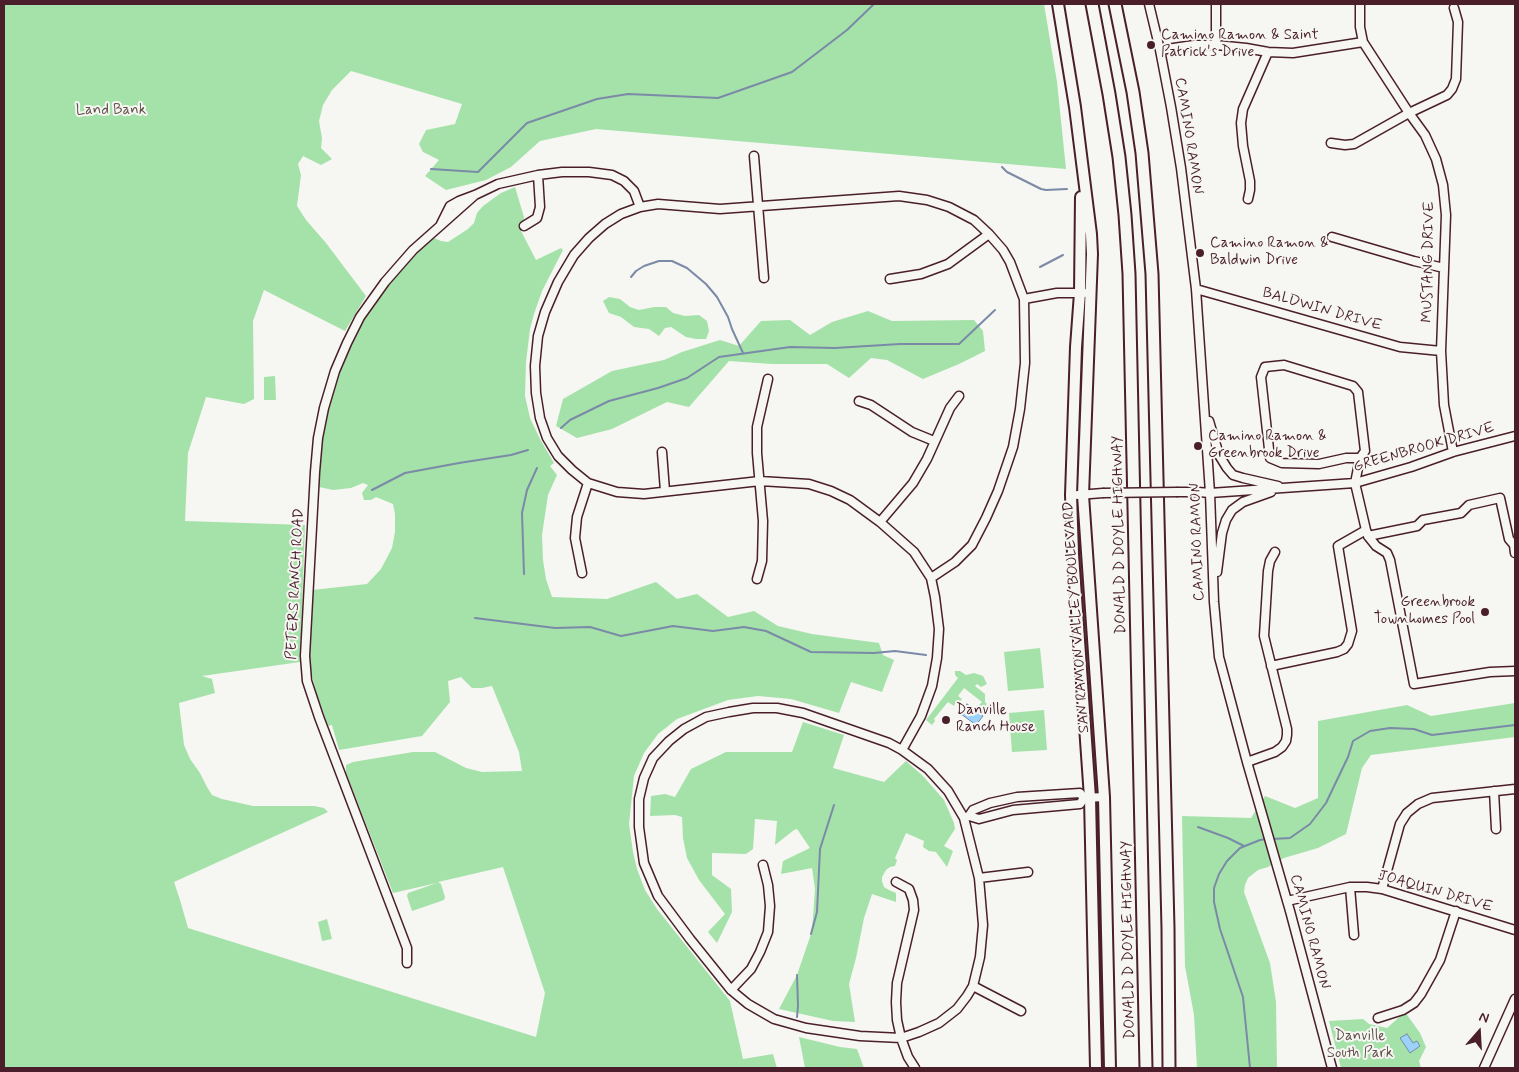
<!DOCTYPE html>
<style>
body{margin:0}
#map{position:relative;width:1519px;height:1072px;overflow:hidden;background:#f6f6f2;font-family:Mynerve,sans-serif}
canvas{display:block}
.frame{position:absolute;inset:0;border:5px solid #4a1f2b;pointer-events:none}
.north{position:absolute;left:1454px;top:1007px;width:50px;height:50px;-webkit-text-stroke:4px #f6f6f2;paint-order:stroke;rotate:19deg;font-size:14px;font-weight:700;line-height:20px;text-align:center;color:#4a1f2b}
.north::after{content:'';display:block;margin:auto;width:18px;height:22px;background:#4a1f2b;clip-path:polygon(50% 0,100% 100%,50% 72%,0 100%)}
</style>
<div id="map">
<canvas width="1519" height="1072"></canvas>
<div class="frame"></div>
<div class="north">N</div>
</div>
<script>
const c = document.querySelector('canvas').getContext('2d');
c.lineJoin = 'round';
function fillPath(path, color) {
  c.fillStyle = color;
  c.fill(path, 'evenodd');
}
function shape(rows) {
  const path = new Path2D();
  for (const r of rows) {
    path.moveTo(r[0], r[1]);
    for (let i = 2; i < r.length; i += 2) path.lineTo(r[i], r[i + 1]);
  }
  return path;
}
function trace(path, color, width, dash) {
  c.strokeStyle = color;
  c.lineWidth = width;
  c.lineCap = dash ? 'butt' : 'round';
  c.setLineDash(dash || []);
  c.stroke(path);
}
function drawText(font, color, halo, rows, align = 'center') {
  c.font = font + ' Mynerve,sans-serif';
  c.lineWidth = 4;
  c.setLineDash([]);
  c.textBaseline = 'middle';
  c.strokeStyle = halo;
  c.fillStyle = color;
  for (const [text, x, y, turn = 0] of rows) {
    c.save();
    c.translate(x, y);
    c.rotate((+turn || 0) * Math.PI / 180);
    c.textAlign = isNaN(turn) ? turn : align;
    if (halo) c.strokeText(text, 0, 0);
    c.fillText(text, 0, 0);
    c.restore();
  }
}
fillPath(shape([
 [4,4,1044,4,1057,82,1066,169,596,129,540,141,511,167,486,180,446,190,425,176,439,160,423,152,419,144,426,130,455,124,462,104,351,71,332,90,323,105,319,121,322,138,321,148,332,159,321,165,303,156,298,164,301,175,297,206,306,220,326,243,366,296,345,331,264,290,253,321,254,399,244,404,206,397,188,453,185,521,305,525,300,662,202,676,212,679,215,693,179,703,184,745,190,759,200,773,207,787,212,795,222,799,253,806,314,806,324,808,328,812,174,882,180,900,188,928,536,1037,545,993,503,867,438,882,441,884,445,897,444,900,412,911,407,896,408,893,437,883,393,893,346,773,346,765,353,762,413,752,435,752,466,768,482,772,522,771,519,752,492,686,482,688,472,688,461,677,448,681,450,702,422,736,339,750,332,725,328,726,316,693,309,662,312,590,367,584,381,569,392,548,395,532,395,514,393,504,376,497,371,500,364,500,362,493,368,485,363,483,351,488,333,490,319,487,322,441,330,398,338,371,352,340,365,316,388,283,408,261,434,238,441,241,448,242,468,229,474,223,477,213,483,206,501,193,515,187,524,217,523,224,519,227,536,260,561,248,563,250,542,291,534,314,530,329,526,362,525,396,530,418,540,439,554,463,550,466,557,475,548,495,542,535,543,560,546,579,552,597,607,599,656,582,677,599,697,594,728,617,754,611,778,626,812,634,879,643,883,655,894,660,882,692,851,682,839,713,791,699,758,696,728,700,677,719,658,734,644,753,634,776,629,824,633,852,637,869,645,890,657,909,730,1001,743,1059,773,1054,777,1068,4,1068],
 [609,297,620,299,630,307,639,310,654,307,666,307,673,313,685,316,699,315,707,321,709,331,706,339,696,339,686,337,671,327,665,328,659,336,649,329,634,327,621,317,609,313,603,301],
 [868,311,892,321,974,320,983,331,985,351,959,364,923,379,887,360,871,358,849,378,827,364,772,364,729,361,689,407,667,402,612,429,577,438,556,426,563,399,612,371,664,360,682,352,720,340,739,346,761,321,790,320,810,335,832,322],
 [275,376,276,400,264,400,264,377],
 [1040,648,1044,688,1008,691,1004,652],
 [955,671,960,671,966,675,974,673,983,676,987,684,981,687,977,684,975,686,985,694,985,702,987,704,984,708,979,705,982,702,964,688,958,696,962,699,958,704,956,702,954,706,948,702,934,719,935,721,932,725,926,720,958,678,955,675],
 [1515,703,1515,737,1371,755,1362,768,1346,834,1318,848,1284,858,1268,867,1258,870,1248,878,1245,885,1244,892,1270,963,1276,1002,1277,1068,1197,1068,1194,1015,1185,966,1182,816,1251,818,1265,796,1295,808,1318,798,1318,721,1407,705,1431,716],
 [1044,710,1047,750,1012,752,1009,713],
 [803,722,844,735,833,768,884,782,906,761,923,776,944,800,954,823,955,829,944,846,953,851,947,867,936,852,929,851,923,847,924,841,906,833,895,858,897,860,895,866,890,867,886,870,882,877,882,881,884,887,889,890,896,893,896,902,872,894,864,918,856,958,849,984,855,1022,833,1021,779,1009,797,975,811,934,813,918,815,889,812,868,781,874,783,861,810,848,797,829,794,830,775,845,777,821,755,819,753,849,746,854,712,853,712,875,731,889,732,912,717,943,708,932,725,914,699,880,687,858,683,838,682,817,675,815,650,816,651,796,665,794,675,797,691,769,726,752,792,752],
 [327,919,332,939,322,941,318,922],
 [1405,1012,1420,1033,1426,1047,1419,1061,1421,1068,1341,1068,1329,1021,1363,1019,1369,1024,1387,1028],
 [799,1037,840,1047,857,1049,864,1068,805,1068]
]), '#a5e2a9');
const water = shape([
 [967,704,983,716,976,725,961,714,967,704],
 [1407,1034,1413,1043,1417,1041,1420,1046,1410,1053,1400,1038,1407,1034]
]);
fillPath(water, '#9ad2f9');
trace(water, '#7a8aa7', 1);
trace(shape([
 [1002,167,1007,172,1041,189,1046,190,1067,189],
 [431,169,478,172,527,123,597,99,628,94,718,98,792,72,847,30,874,4],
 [1040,267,1063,255],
 [631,277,636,271,644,266,659,261,672,261,687,268,706,284,717,297,728,317,732,329,743,353],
 [561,428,570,420,609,401,658,388,687,378,719,357,790,347,835,348,900,344,959,344,995,310],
 [372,490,405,473,459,463,511,455,528,450],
 [524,574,522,513,527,490,537,468],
 [475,618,555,628,590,627,621,636,673,626,713,631,744,627,766,631,811,652,874,653,895,651,926,655],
 [1198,827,1228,838,1244,846],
 [1272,839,1290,838,1310,824,1326,803,1348,757,1353,741,1370,731,1390,728,1414,729,1432,735,1515,725],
 [811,934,817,912,820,849,834,805],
 [797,975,798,1006,797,1017],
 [1250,1068,1243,997,1220,929,1214,902,1214,888,1219,874,1227,861,1240,848,1260,840,1267,839]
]), '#7a8aa7', 2);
const minor = shape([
 [1149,4,1160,50,1171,107,1181,168,1196,289,1210,493,1214,602,1219,657,1247,762,1290,911,1332,1068],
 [1360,4,1360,27,1363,42,1409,113,1425,135,1436,159,1443,185,1446,215,1441,351,1444,405,1453,452],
 [1216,45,1216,4],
 [1160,50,1194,45,1216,45,1246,48,1268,52,1293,53,1363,42],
 [1331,143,1345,145,1354,144,1409,113,1447,95,1452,89,1456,79,1458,22,1454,8],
 [754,156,764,278],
 [1248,199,1250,190,1250,181,1243,146,1241,123,1243,109,1268,52],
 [441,224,450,206,459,201,475,195,498,184,538,175,562,172,589,172,612,175,624,181,634,191,640,207],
 [524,226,537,218,540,207,538,175],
 [1332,237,1414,261,1444,268],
 [890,279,921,274,948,264,989,234],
 [1196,289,1400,347,1441,351],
 [1024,299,1057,293,1084,293],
 [1284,365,1353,386,1358,392,1365,451,1360,458,1346,458,1319,464,1282,463,1270,458,1261,377,1265,367,1284,365],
 [859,401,871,405,912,432,934,441],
 [1209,421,1219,455,1227,468,1233,475,1243,478,1278,486],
 [662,452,665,491],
 [1360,458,1355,483,1366,530,1368,536,1376,546,1387,553,1390,560,1414,684,1490,672,1515,671],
 [1178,492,1198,492,1210,493,1355,483,1411,467,1453,452,1515,436],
 [1078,495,1103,493],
 [880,522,913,483,927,459,950,408,959,396],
 [1368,536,1417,526,1423,520,1461,513,1469,505,1500,498,1509,539,1514,545,1515,553],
 [1217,572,1222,533,1226,520,1232,510,1243,502,1271,492],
 [582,573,575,538,577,517,588,483],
 [757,579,762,561,763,521,757,453,757,427,768,379],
 [1271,666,1337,652,1344,649,1348,644,1352,631,1338,546,1366,530],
 [753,708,777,708,803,713,889,743,902,750,928,769,948,791,964,818,979,878,983,925,980,957,973,986,967,996,957,1009,939,1023,919,1032,901,1038,860,1036,806,1028,774,1019,748,1004,731,990,690,939,658,896,644,863,639,827,639,799,644,778,653,758,669,741,684,729,706,717,729,712,753,708],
 [902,750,921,716,932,686,937,658,939,629,935,597,931,578,914,552,880,522,850,500,831,491,809,484,760,481,644,494,617,492,588,483,572,470,558,456,547,438,540,418,536,393,535,366,538,336,545,312,558,282,574,255,589,238,605,224,621,214,640,207,658,204,720,209,899,196,927,200,949,207,974,220,989,234,1003,250,1010,262,1024,299,1025,363,1020,409,1013,447,998,491,986,518,972,545,955,562,931,578],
 [1247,762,1275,752,1282,747,1286,741,1287,735,1287,729,1264,636,1268,571,1270,561,1275,552],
 [1494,791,1496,829],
 [969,816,973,810,990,803,1017,797,1080,793,1084,798,1104,797],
 [966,817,969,816,979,819,1013,810,1080,804,1084,798],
 [979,878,1028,872],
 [896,882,909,889,913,900,914,910,897,983,896,1002,897,1020,901,1038,908,1057,915,1068],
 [1350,887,1354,935],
 [1382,889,1400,824,1407,813,1418,804,1432,798,1515,789],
 [1287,901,1350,887,1367,887,1382,889,1515,930],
 [407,963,407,948,319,717,307,681,305,656,315,472,318,438,324,408,335,371,347,343,360,317,385,282,413,250,475,195],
 [973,986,1021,1011],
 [731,990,751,969,760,952,768,932,770,906,768,885,763,865],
 [1378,1018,1403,1010,1414,1003,1421,994,1440,960,1456,911],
 [1484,1068,1515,999]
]);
const major = shape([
 [1058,4,1075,107,1091,234,1092,254,1083,495,1104,797,1110,1068],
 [1081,197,1080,293,1076,347,1071,495,1073,554,1090,798,1096,1068]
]);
const highway = shape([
 [1092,4,1109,94,1119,157,1125,215,1129,274,1146,1068],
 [1115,4,1133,92,1142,153,1152,274,1168,928,1169,1068]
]);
trace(minor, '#4a1f2b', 11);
trace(major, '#4a1f2b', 14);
trace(highway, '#4a1f2b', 15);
trace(minor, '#f6f6f2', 8);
trace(major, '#f6f6f2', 10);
trace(highway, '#f6f6f2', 11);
const minorBridge = shape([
 [1103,493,1178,492]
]);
trace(minorBridge, '#4a1f2b', 11, []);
trace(minorBridge, '#f6f6f2', 8);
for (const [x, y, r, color] of [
 [1151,45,5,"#4a1f2b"],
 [1200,253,5,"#4a1f2b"],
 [1198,446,5,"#4a1f2b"],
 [1485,612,5,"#4a1f2b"],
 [946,720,5,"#4a1f2b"]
]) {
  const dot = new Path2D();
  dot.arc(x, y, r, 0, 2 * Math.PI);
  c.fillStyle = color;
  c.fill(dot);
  trace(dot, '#f6f6f2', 2);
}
drawText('15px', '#4a1f2b', '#f6f6f2', [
 ["Camino Ramon & Saint",1161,36],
 ["Patrick's Drive",1161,53],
 ["Camino Ramon &",1210,244],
 ["Baldwin Drive",1210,261],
 ["Camino Ramon &",1208,437],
 ["Greenbrook Drive",1208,454],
 ["Greenbrook",1475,603,"right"],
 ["Townhomes Pool",1475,620,"right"],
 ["Danville",956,711],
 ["Ranch House",956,728]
], 'left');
drawText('15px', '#61504a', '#f6f6f2', [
 ["Land Bank",111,111],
 ["Danville",1360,1037],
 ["South Park",1360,1054]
]);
drawText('15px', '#4a1f2b', '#f6f6f2', [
 ["CAMINO RAMON",1188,136,81],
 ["MUSTANG DRIVE",1429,262,-89],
 ["BALDWIN DRIVE",1322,310,16],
 ["GREENBROOK DRIVE",1424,448,-16],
 ["DONALD D DOYLE HIGHWAY",1120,535,-91],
 ["CAMINO RAMON",1198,542,-92],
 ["PETERS RANCH ROAD",296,584,-87],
 ["SAN RAMON VALLEY BOULEVARD",1077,617,-94],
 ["JOAQUIN DRIVE",1435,892,16],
 ["CAMINO RAMON",1309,932,75],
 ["DONALD D DOYLE HIGHWAY",1129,940,-91]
]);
</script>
